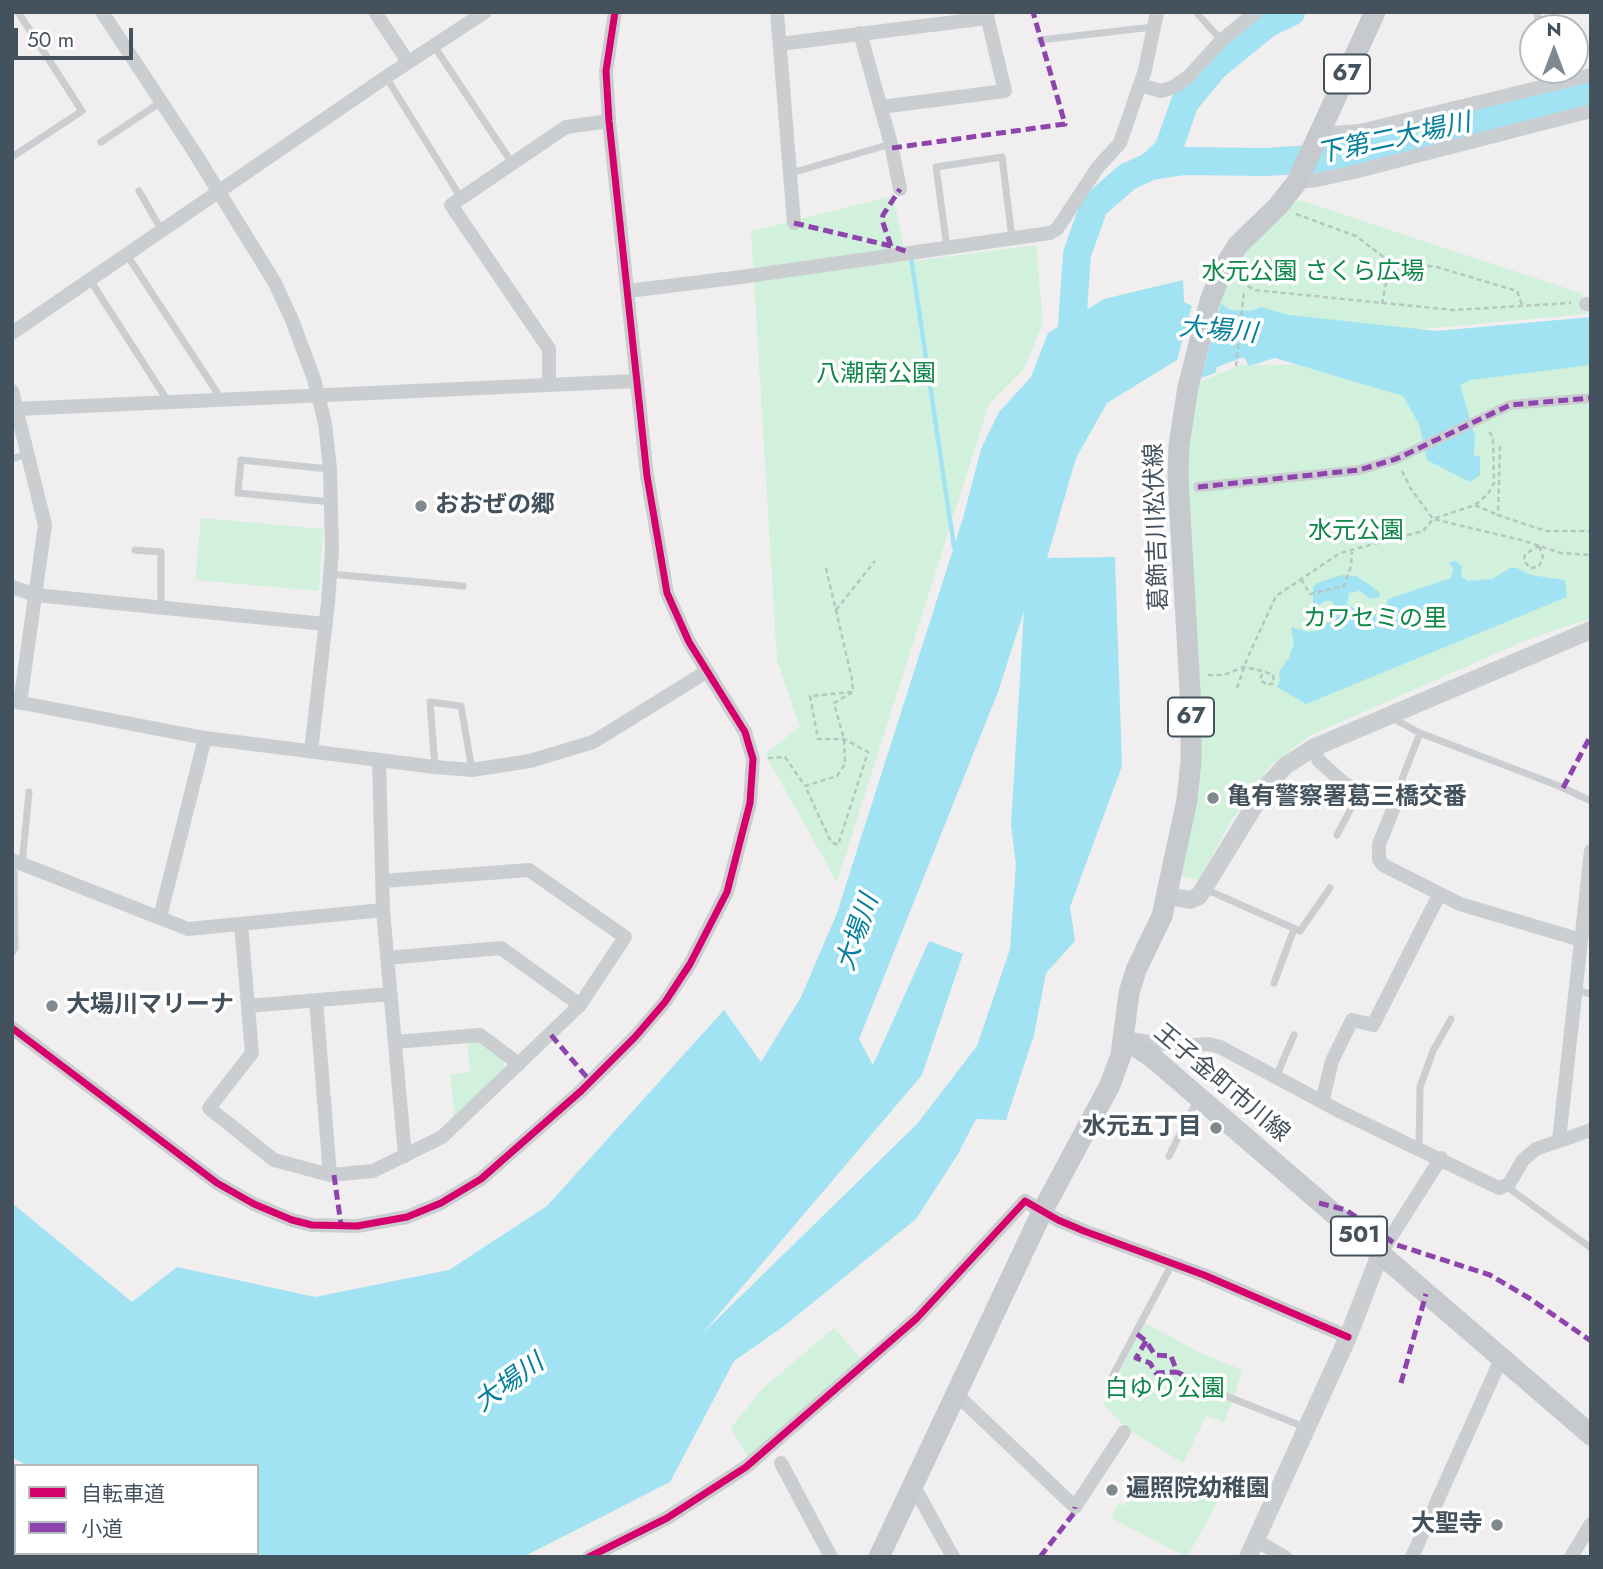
<!DOCTYPE html>
<meta charset="utf-8">
<style>
body{margin:0}
#map{position:relative;width:1603px;height:1569px;overflow:hidden;background:#f0eeee;font-family:Jost,"Noto Sans JP",sans-serif}
canvas{display:block}
.frame{position:absolute;inset:0;border:14px solid #44525d;pointer-events:none}
.legend{position:absolute;left:14px;top:1464px;width:245px;height:91px;box-sizing:border-box;background:#fff;border:2px solid #b4babe;margin:0;padding:9px 12px;list-style:none;font-size:21px;color:#44525d}
.legend li{display:flex;align-items:center;gap:14px;height:35px}
.legend b{width:35px;border:2px solid #b4babe}
.north{position:absolute;left:1519px;top:14px;width:70px;height:70px;box-sizing:border-box;background:#fff;border:2px solid #b4babe;border-radius:50%;rotate:0deg;font-size:19px;font-weight:700;line-height:28px;text-align:center;color:#44525d}
.north::after{content:'';display:block;margin:auto;width:24px;height:32px;background:#808990;clip-path:polygon(50% 0,100% 100%,50% 72%,0 100%)}
.scale{position:absolute;left:14px;top:28px;width:119px;height:32px;box-sizing:border-box;border:4px solid #44525d;border-top:0;padding-left:9px;font-size:21px;line-height:24px;white-space:nowrap;color:#44525d;-webkit-text-stroke:5px #fff;paint-order:stroke}
</style>
<div id="map">
<canvas width="1603" height="1569"></canvas>
<div class="frame"></div>
<ul class="legend">
<li><b style="height:9px;background:#d6006c"></b>自転車道</li>
<li><b style="height:9px;background:#8e44ad"></b>小道</li>
</ul>
<div class="north">N</div>
<div class="scale">50 m</div>
</div>
<script>
const c = document.querySelector('canvas').getContext('2d');
c.lineJoin = 'round';
function fillPath(path, color) {
  c.fillStyle = color;
  c.fill(path, 'evenodd');
}
function shape(rows) {
  const path = new Path2D();
  for (const r of rows) {
    path.moveTo(r[0], r[1]);
    for (let i = 2; i < r.length; i += 2) path.lineTo(r[i], r[i + 1]);
  }
  return path;
}
function trace(path, color, width, dash) {
  c.strokeStyle = color;
  c.lineWidth = width;
  c.lineCap = dash ? 'butt' : 'round';
  c.setLineDash(dash || []);
  c.stroke(path);
}
function drawText(font, color, halo, rows, align = 'center') {
  c.font = font + ' Jost,"Noto Sans JP",sans-serif';
  c.lineWidth = 7;
  c.setLineDash([]);
  c.textBaseline = 'middle';
  c.strokeStyle = halo;
  c.fillStyle = color;
  for (const [text, x, y, turn = 0] of rows) {
    c.save();
    c.translate(x, y);
    c.rotate((+turn || 0) * Math.PI / 180);
    c.textAlign = isNaN(turn) ? turn : align;
    if (halo) c.strokeText(text, 0, 0);
    c.fillText(text, 0, 0);
    c.restore();
  }
}
fillPath(shape([
 [893,196,907,262,1036,245,1043,323,1024,369,989,404,837,882,765,754,800,727,777,660,751,231],
 [1300,200,1581,293,1586,314,1204,349,1219,287,1246,249,1283,208],
 [1591,363,1591,618,1524,641,1309,736,1270,766,1229,824,1199,880,1180,876,1183,463,1197,383,1241,365],
 [201,518,323,529,319,591,195,580],
 [477,1039,504,1061,504,1070,455,1118,450,1075,470,1072,467,1040],
 [1145,1323,1201,1353,1242,1370,1232,1403,1224,1422,1206,1416,1183,1463,1126,1428,1103,1404],
 [834,1328,862,1360,748,1458,731,1428,762,1389],
 [1140,1475,1187,1504,1202,1482,1221,1496,1187,1557,1111,1518,1118,1503,1124,1506]
]), '#d1f1dc');
fillPath(shape([
 [1183,280,1184,302,1192,306,1177,360,1107,403,1076,458,1047,558,1115,557,1122,766,1070,907,1075,941,1046,973,1034,1035,1006,1120,976,1119,958,1154,916,1219,784,1326,734,1361,670,1482,523,1557,182,1557,177,1553,257,1553,257,1466,27,1466,12,1457,12,1203,132,1302,177,1267,315,1297,449,1270,547,1206,724,1010,761,1062,801,997,837,913,963,518,981,449,999,412,1031,377,1048,333,1104,299],
 [1024,611,1011,825,1016,864,1010,949,977,1046,917,1124,703,1333,922,1075,963,954,929,941,873,1065,859,1039,998,692],
 [1221,304,1230,310,1250,311,1261,307,1289,315,1437,331,1591,317,1591,365,1471,380,1460,385,1475,436,1474,455,1480,457,1480,475,1470,482,1427,460,1419,424,1403,396,1275,358,1249,366,1244,357,1217,367,1215,373,1201,378],
 [1456,561,1462,567,1461,576,1468,581,1492,579,1510,568,1517,568,1531,575,1565,580,1567,597,1306,704,1277,687,1280,681,1279,671,1289,658,1294,644,1291,627,1308,632,1319,630,1327,623,1334,622,1336,607,1331,601,1325,601,1316,608,1313,605,1313,587,1317,583,1342,575,1356,576,1367,583,1379,592,1380,597,1370,599,1360,591,1349,593,1347,604,1368,617,1385,611,1388,599,1451,578,1453,569,1449,562]
]), '#a1e3f3');
trace(shape([
 [911,257,954,547]
]), '#a1e3f3', 4.5);
trace(shape([
 [1151,166,1168,150,1185,102,1214,67,1268,23,1291,12],
 [1070,355,1077,254,1094,206,1127,177,1151,166,1184,161,1266,162,1341,157,1591,93]
]), '#a1e3f3', 28);
trace(shape([
 [1296,214,1356,236,1390,262,1437,267,1517,291,1522,305],
 [1248,286,1254,290,1453,310,1571,303],
 [1382,304,1390,262],
 [1236,366,1244,292],
 [1500,446,1498,515,1546,531,1591,531],
 [1402,471,1411,489,1433,519,1475,505,1488,494,1494,483,1493,438,1488,429],
 [1475,505,1498,515],
 [1539,546,1543,557,1539,567,1530,568,1524,561,1525,554,1539,546],
 [826,568,852,679,853,692,834,703,844,739,845,764,837,776,805,786,831,842,838,845,868,752,844,739,818,739,810,696,853,692,854,693],
 [1301,579,1310,594,1344,586,1351,566,1352,552],
 [836,610,875,561],
 [1208,675,1224,675,1244,667,1263,671,1273,675,1274,683,1267,685,1260,680,1263,671],
 [1237,688,1247,659,1276,596,1340,553,1423,531,1433,519,1521,540,1561,553,1591,555],
 [768,758,785,757,805,786]
]), '#b7c5c0', 2.5, [5, 3.5]);
trace(shape([
 [1196,12,1221,40],
 [1537,12,1539,28],
 [1040,40,1153,27],
 [434,46,512,163],
 [1543,70,1545,85],
 [386,77,461,198],
 [101,142,161,102],
 [12,157,82,111,18,12],
 [791,173,891,144],
 [139,191,162,231],
 [947,247,936,167,1002,157,1012,238],
 [127,255,222,400],
 [90,280,169,403],
 [12,459,27,454],
 [329,469,241,460,238,493,331,502],
 [135,550,161,552,161,607],
 [330,574,463,586],
 [1390,717,1420,733],
 [435,767,430,702,461,706,472,770],
 [1399,794,1397,792,1420,733,1559,786,1591,801],
 [1337,835,1360,791],
 [22,864,29,792],
 [1205,889,1300,931,1330,888],
 [12,953,15,948,14,861],
 [1274,983,1294,929],
 [1576,990,1591,994],
 [1276,1077,1294,1035],
 [1419,1148,1420,1087,1433,1051,1451,1019],
 [1169,1156,1198,1098],
 [1506,1186,1591,1248],
 [1112,1377,1172,1264],
 [1226,1396,1307,1428]
]), '#cbced0', 7);
trace(shape([
 [1198,487,1359,470,1396,459,1510,405,1591,398]
]), '#cbced0', 10);
trace(shape([
 [102,12,193,150,275,283,292,320,314,379,325,423,330,469,332,549,328,603,311,752],
 [375,12,408,62],
 [777,12,794,223],
 [860,33,891,144,900,189],
 [780,44,987,18],
 [1140,85,1161,91,1174,87,1189,76,1222,40,1256,12],
 [881,107,1005,91,986,12],
 [1319,134,1360,131,1591,75],
 [1297,182,1317,180,1354,172,1591,111],
 [628,291,741,277,1050,233,1057,229,1098,167,1120,143,1145,70,1157,12],
 [1586,304,1591,305],
 [12,333,386,77,485,12],
 [549,384,549,349,451,205,566,127,609,121],
 [12,391,45,525,20,703],
 [17,409,636,381],
 [12,587,36,595,325,624],
 [12,701,205,738,435,767,472,770,530,761,593,742,706,672],
 [1313,748,1319,761,1345,784,1396,804],
 [379,761,383,910,405,1156],
 [1399,795,1379,844,1379,859,1383,865,1460,904,1581,940],
 [12,860,188,929,383,910],
 [160,917,205,738],
 [241,924,252,1053,209,1108,274,1160,330,1175,373,1171,442,1137,580,1005,625,937,529,870,383,881],
 [387,958,501,948,580,1005],
 [316,1000,330,1175],
 [248,1006,390,994],
 [12,1028,217,1183,254,1204,292,1220,312,1225,357,1226,407,1217,441,1203,481,1179,581,1091,635,1037,665,1002,690,964,727,892,750,803,753,759,745,732,689,642,667,593,647,476,609,121,606,71,615,12],
 [1128,1039,1181,1046,1209,1044,1220,1047,1341,1112,1499,1188,1509,1184,1523,1160,1536,1149,1591,1130],
 [395,1042,480,1035,519,1064],
 [1322,1102,1332,1061,1352,1020,1373,1025,1439,895],
 [1559,1140,1591,851],
 [1380,1254,1441,1158],
 [956,1394,1075,1507,1124,1432],
 [781,1463,831,1557],
 [12,1482,16,1484],
 [913,1485,953,1557],
 [12,1494,16,1496],
 [1255,1540,1285,1557],
 [112,1553,117,1557],
 [589,1557,667,1518,746,1467,917,1318,1025,1201,1058,1220,1084,1231,1204,1275,1348,1337],
 [1412,1557,1501,1359],
 [1571,1557,1591,1524]
]), '#cbced0', 14);
trace(shape([
 [1168,896,1190,900,1199,896,1266,787,1285,766,1313,748,1591,630],
 [1248,1557,1348,1337,1380,1254]
]), '#cbced0', 18);
trace(shape([
 [1124,1038,1153,1058,1591,1435],
 [879,1557,1043,1210,1110,1085,1121,1055,1129,993,1136,970,1162,916,1187,800,1191,761,1191,708,1178,478,1179,445,1188,387,1210,301,1223,268,1238,245,1278,206,1297,182,1375,12]
]), '#c6cace', 21);
trace(shape([
 [892,148,1065,124,1033,12],
 [794,223,891,246,908,252],
 [891,246,882,220,883,215,900,189],
 [1198,487,1359,470,1396,459,1510,405,1591,398],
 [1563,788,1591,735],
 [551,1035,591,1082],
 [334,1175,341,1225],
 [1319,1203,1346,1210,1397,1245,1490,1275,1529,1298,1591,1341],
 [1137,1334,1146,1341,1155,1355,1171,1356,1177,1372,1226,1396],
 [1146,1341,1136,1358,1150,1363,1156,1373,1177,1372],
 [1401,1383,1426,1294],
 [1040,1557,1074,1513,1075,1507]
]), '#8e44ad', 5, [10, 5]);
trace(shape([
 [12,1028,217,1183,254,1204,292,1220,312,1225,357,1226,407,1217,441,1203,481,1179,581,1091,635,1037,665,1002,690,964,727,892,750,803,753,759,745,732,689,642,667,593,647,476,609,121,606,71,615,12],
 [589,1557,667,1518,746,1467,917,1318,1025,1201,1058,1220,1084,1231,1204,1275,1348,1337]
]), '#d6006c', 7);
for (const [x, y, r, color] of [
 [421,506,7,"#808990"],
 [1213,798,7,"#808990"],
 [52,1006,7,"#808990"],
 [1216,1128,7,"#808990"],
 [1112,1490,7,"#808990"],
 [1497,1525,7,"#808990"]
]) {
  const dot = new Path2D();
  dot.arc(x, y, r, 0, 2 * Math.PI);
  c.fillStyle = color;
  c.fill(dot);
  trace(dot, '#fff', 2.5);
}
for (const [x, y, w] of [
 [1347,74,46],
 [1191,717,46],
 [1359,1236,56]
]) {
  const box = new Path2D();
  box.roundRect(x - w / 2, y - 19.5, w, 39, 5);
  c.fillStyle = '#fff';
  c.fill(box);
  trace(box, '#44525d', 2);
}
drawText('bold 23px', '#44525d', null, [
 ["67",1347,74],
 ["67",1191,717],
 ["501",1359,1236]
]);
drawText('24px', '#0d8648', '#fff', [
 ["水元公園 さくら広場",1313,273],
 ["八潮南公園",876,375],
 ["水元公園",1356,532],
 ["カワセミの里",1375,620],
 ["白ゆり公園",1165,1390]
]);
drawText('bold 24px', '#44525d', '#fff', [
 ["おおぜの郷",435,506],
 ["亀有警察署葛三橋交番",1227,798],
 ["大場川マリーナ",66,1006],
 ["水元五丁目",1202,1128,"right"],
 ["遍照院幼稚園",1126,1490],
 ["大聖寺",1483,1525,"right"]
], 'left');
drawText('24px', '#44525d', '#fff', [
 ["葛飾吉川松伏線",1158,527,-92],
 ["王子金町市川線",1221,1084,40]
]);
drawText('italic 26px', '#037e9c', '#fff', [
 ["下第二大場川",1394,140,-12],
 ["大場川",1218,332,5],
 ["大場川",859,933,-71],
 ["大場川",510,1384,-36]
]);
</script>
